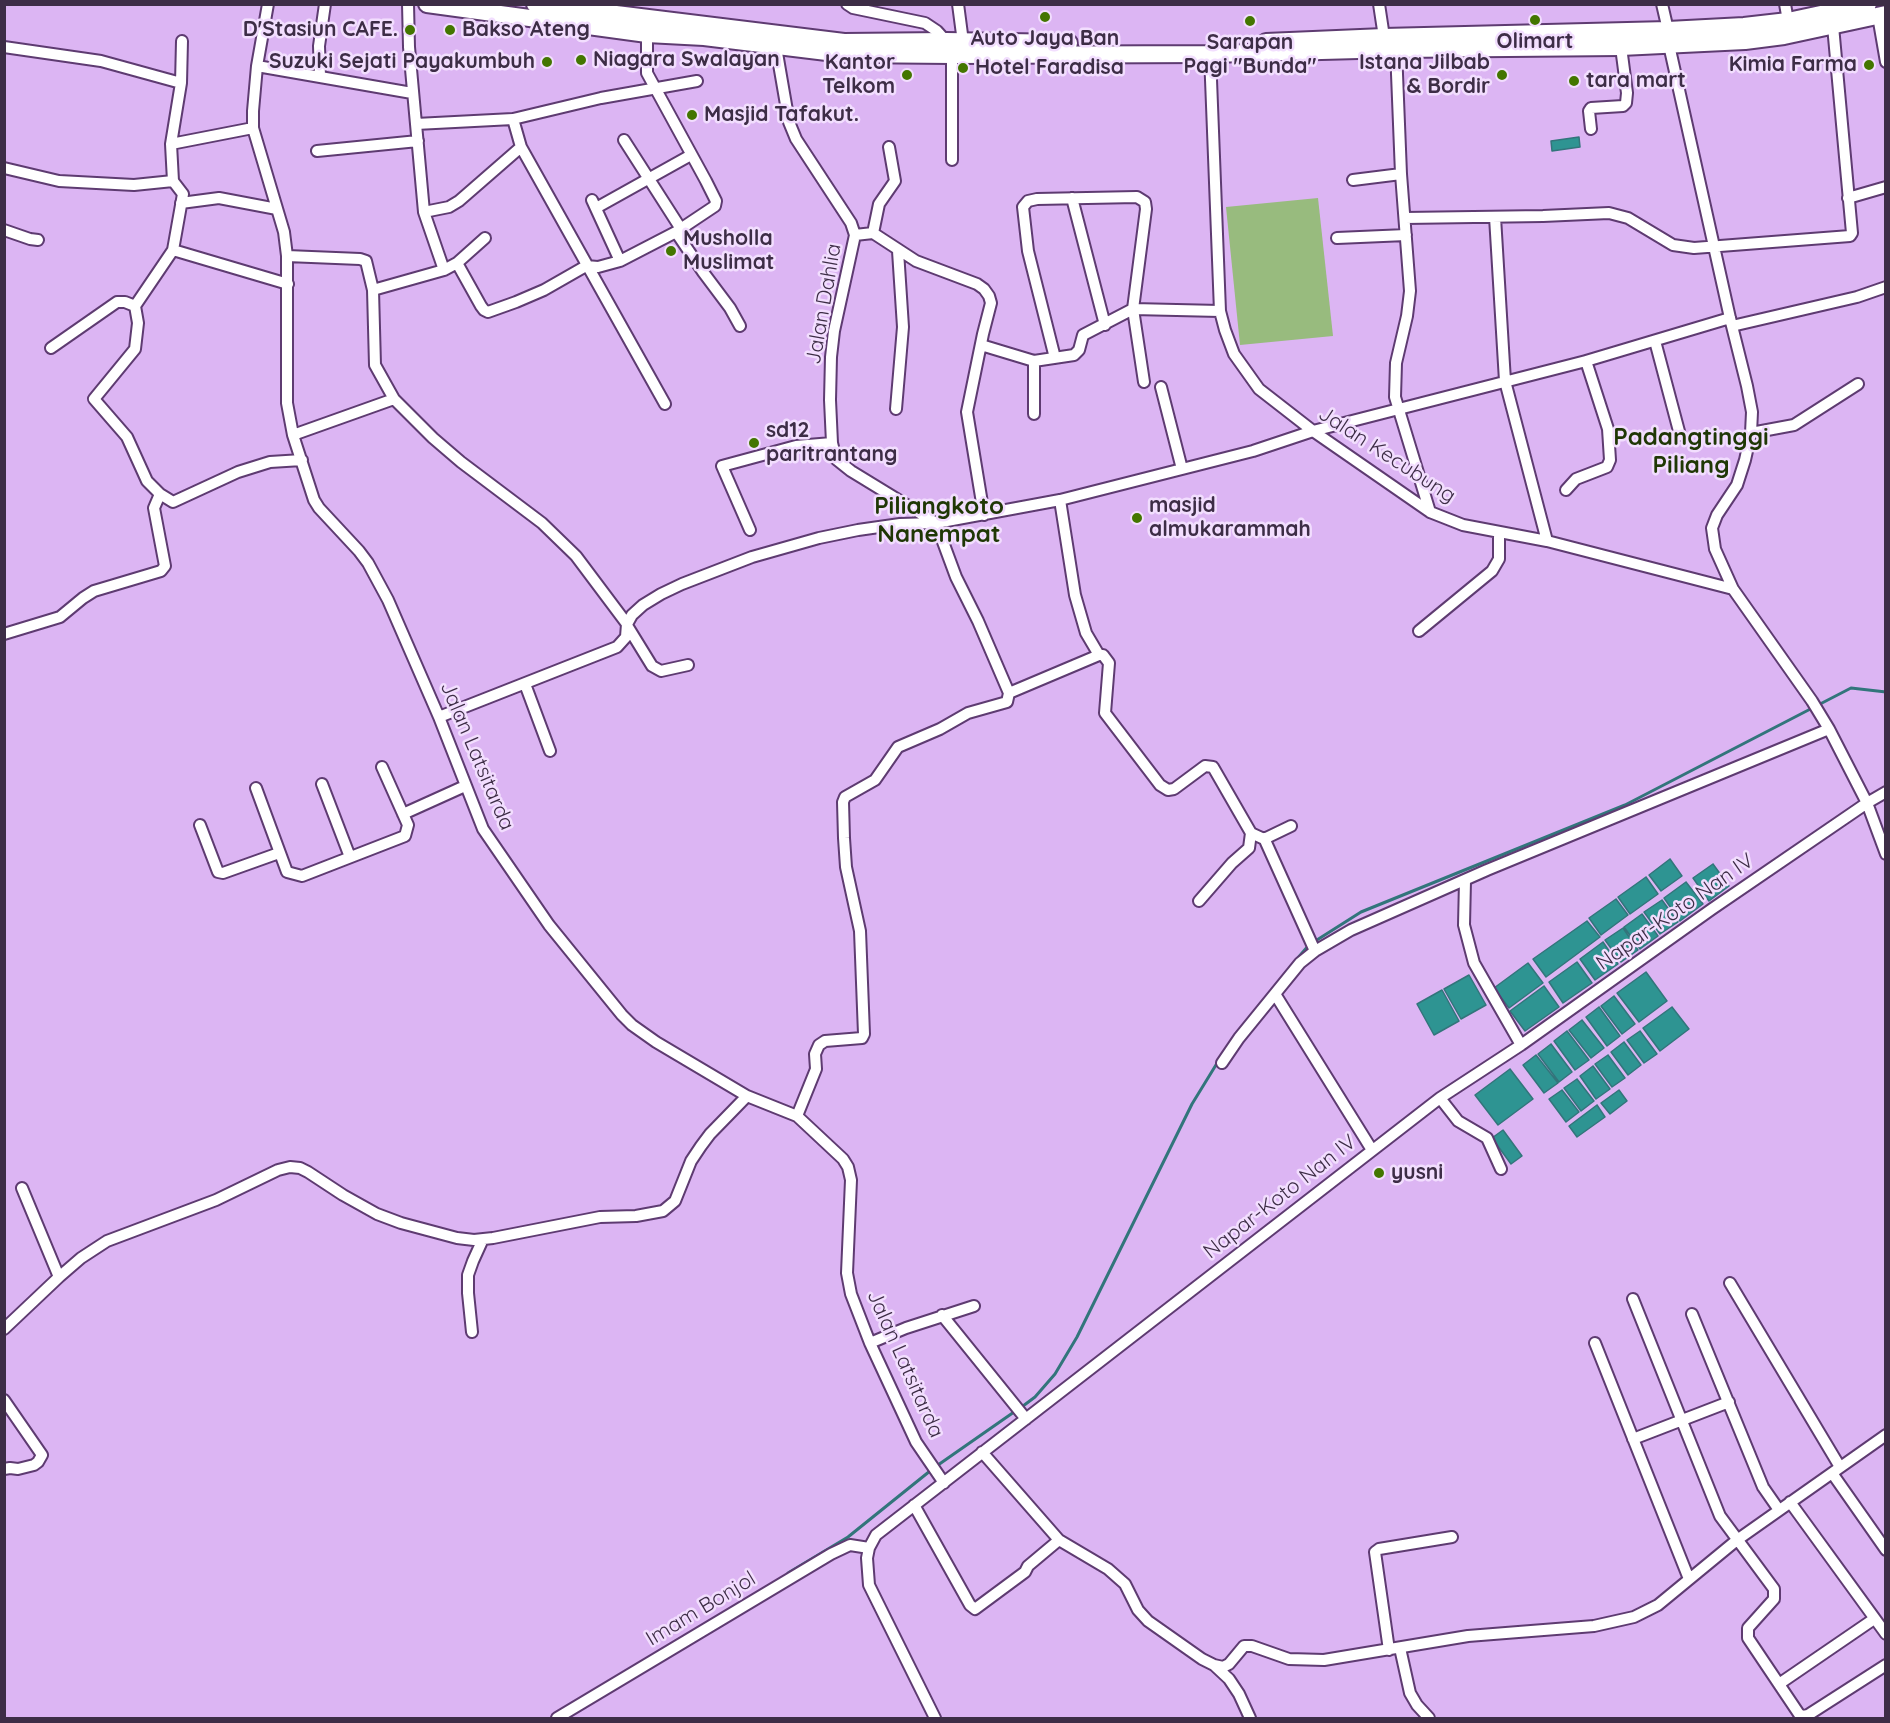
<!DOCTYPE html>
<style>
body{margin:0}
#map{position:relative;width:1890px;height:1723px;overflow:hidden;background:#dcb5f3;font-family:Quicksand,sans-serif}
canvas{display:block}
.frame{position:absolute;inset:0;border:6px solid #3d2d46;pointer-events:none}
</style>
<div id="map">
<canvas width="1890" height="1723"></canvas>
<div class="frame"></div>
</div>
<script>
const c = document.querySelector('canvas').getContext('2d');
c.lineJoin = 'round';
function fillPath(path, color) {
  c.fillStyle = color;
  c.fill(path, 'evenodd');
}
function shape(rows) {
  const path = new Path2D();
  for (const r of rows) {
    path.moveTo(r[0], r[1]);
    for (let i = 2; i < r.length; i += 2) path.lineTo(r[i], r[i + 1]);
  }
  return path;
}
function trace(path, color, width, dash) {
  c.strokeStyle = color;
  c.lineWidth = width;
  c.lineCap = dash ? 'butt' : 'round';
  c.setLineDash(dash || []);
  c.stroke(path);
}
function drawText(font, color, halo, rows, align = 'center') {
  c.font = font + ' Quicksand,sans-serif';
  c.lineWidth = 5;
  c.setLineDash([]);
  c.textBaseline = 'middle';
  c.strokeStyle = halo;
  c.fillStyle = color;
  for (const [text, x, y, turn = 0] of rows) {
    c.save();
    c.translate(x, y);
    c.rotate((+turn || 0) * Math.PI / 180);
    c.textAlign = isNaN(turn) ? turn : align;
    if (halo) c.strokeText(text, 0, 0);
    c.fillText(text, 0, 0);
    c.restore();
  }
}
fillPath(shape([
 [1318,198,1333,336,1240,345,1226,207]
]), '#98bb7e');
const water = shape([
 [1579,137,1580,147,1552,151,1551,141,1579,137],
 [1670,859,1682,876,1661,891,1649,875,1670,859],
 [1713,864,1729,886,1709,901,1693,878,1713,864],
 [1646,877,1658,894,1630,914,1618,897,1646,877],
 [1686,882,1703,904,1680,921,1664,898,1686,882],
 [1616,899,1628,915,1601,935,1589,918,1616,899],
 [1662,900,1678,922,1660,934,1644,912,1662,900],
 [1642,914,1658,936,1640,949,1624,927,1642,914],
 [1587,921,1600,937,1546,977,1533,959,1587,921],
 [1623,928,1638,950,1621,962,1605,940,1623,928],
 [1603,942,1618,964,1595,980,1580,959,1603,942],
 [1577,962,1592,983,1563,1003,1549,982,1577,962],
 [1528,963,1543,983,1509,1008,1494,988,1528,963],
 [1646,972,1667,1001,1639,1022,1617,993,1646,972],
 [1469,975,1486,1005,1461,1019,1444,989,1469,975],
 [1544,986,1559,1007,1525,1031,1510,1011,1544,986],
 [1442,990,1459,1021,1434,1035,1417,1004,1442,990],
 [1614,996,1635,1024,1622,1034,1601,1006,1614,996],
 [1599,1007,1620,1036,1607,1046,1586,1017,1599,1007],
 [1672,1007,1689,1029,1660,1051,1643,1028,1672,1007],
 [1582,1020,1604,1048,1591,1058,1569,1030,1582,1020],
 [1567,1031,1589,1060,1575,1070,1554,1041,1567,1031],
 [1640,1031,1657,1054,1644,1063,1627,1040,1640,1031],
 [1624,1042,1641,1065,1628,1075,1611,1052,1624,1042],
 [1551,1044,1572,1072,1559,1082,1538,1054,1551,1044],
 [1536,1055,1558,1083,1544,1093,1523,1065,1536,1055],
 [1608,1055,1625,1078,1612,1087,1595,1064,1608,1055],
 [1593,1066,1610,1089,1596,1099,1580,1076,1593,1066],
 [1510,1069,1533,1099,1498,1125,1475,1095,1510,1069],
 [1577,1079,1594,1101,1581,1111,1564,1088,1577,1079],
 [1562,1090,1579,1112,1566,1122,1549,1099,1562,1090],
 [1619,1090,1627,1101,1610,1114,1601,1103,1619,1090],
 [1597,1105,1605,1117,1577,1137,1569,1126,1597,1105],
 [1503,1130,1522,1156,1511,1164,1492,1138,1503,1130]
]);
fillPath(water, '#2e9492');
trace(water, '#32757b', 1.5);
trace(shape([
 [1296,960,1309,945,1361,912,1625,805,1851,688,1886,692],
 [1023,1406,1035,1397,1055,1374,1077,1337,1192,1104,1219,1060],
 [938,1465,1014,1412],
 [788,1573,848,1537,930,1471]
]), '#32757b', 3);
const minor = shape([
 [268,4,257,66,253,111,253,128,284,232,287,256,287,403,293,435,314,500,319,508,359,551,368,563,388,600,439,717,483,829,549,925,622,1015,632,1025,656,1042,747,1096,797,1116,843,1159,848,1167,851,1180,847,1273,851,1294,870,1343,916,1442,944,1483],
 [408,4,409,47,424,212,444,270,457,263,481,306,484,310,488,312,516,302,544,290,586,266,598,267,620,261,676,232,715,206,716,201,706,181,647,73,647,34],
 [847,4,853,8,925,23,937,31,946,41],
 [958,4,963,42],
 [1379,4,1384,37],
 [1662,4,1668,30],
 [1785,4,1788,21],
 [1878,16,1886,62],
 [1669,45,1730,318,1747,386,1752,412,1751,433,1745,460,1737,485,1717,515,1712,528,1715,549,1733,589,1812,701,1829,729,1867,803,1886,854],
 [4,47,101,61,181,83,171,144,173,181],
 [776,47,789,122,796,139,851,223,855,235,834,331,831,357,830,400,832,443,836,459,851,471,936,523,956,577,978,621,1009,693,1007,702,968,713,940,729,898,747,875,780,845,797,843,802,844,838,846,867,860,931,864,1034,862,1038,825,1041,819,1045,815,1054,816,1069,797,1116],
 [1396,49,1401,174,1410,291,1407,316,1396,363,1395,397,1430,512],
 [1210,54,1220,311,1225,330,1234,354,1259,389,1313,431,1430,512,1463,525,1547,541,1733,589],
 [257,66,412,93],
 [320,76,319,46,325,4],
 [181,83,182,41],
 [513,119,521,147,665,404],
 [416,124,513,119,601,98,697,81],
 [1591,129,1589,111,1591,108,1623,106,1626,103,1627,93,1621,47],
 [624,140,681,229],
 [171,144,253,128],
 [317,151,418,141],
 [952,160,952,55],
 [4,168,59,181,134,185,173,181,183,194,173,250,135,306,138,323,135,349,94,399,127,437,147,481,160,494,173,502,238,472,270,462,302,460],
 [1353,180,1401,174],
 [1072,198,1105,325],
 [1848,198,1886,187],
 [592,200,620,261],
 [181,203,219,198,277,209],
 [596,208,691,155],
 [424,212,449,207,459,201,521,147],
 [1495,217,1505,381,1547,541],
 [1405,218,1543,216,1609,213,1628,218,1673,245,1694,248,1850,236,1852,233,1833,26],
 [4,230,30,239,38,240],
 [676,232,703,272,730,308,740,326],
 [873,233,879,204,895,181,889,147],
 [855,235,873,233,916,261,977,284,984,289,989,296,991,303,983,334,967,412,984,515],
 [1337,238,1406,235],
 [173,250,288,284],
 [287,256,360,259,366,261,373,290,375,365,394,399,433,438,461,462,542,523,576,556,627,624],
 [457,263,485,238],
 [373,290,444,270],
 [1732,326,1857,297,1886,287],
 [1655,341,1680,435],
 [981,345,1034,361,1074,355,1079,350,1083,335,1133,309,1220,311],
 [51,348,117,302,125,302,135,306],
 [1055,358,1028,251,1023,207,1028,201,1037,199,1137,197,1145,202,1146,209,1133,309,1144,382],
 [1034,361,1034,414],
 [1161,387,1182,469],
 [896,409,903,327,898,251],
 [1751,433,1794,425,1858,384],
 [293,435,394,399],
 [1566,490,1576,479,1607,467,1610,460,1608,429,1586,361],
 [1060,500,1075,595,1086,633,1099,655],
 [750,530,722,466,796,446,832,443],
 [628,627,652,666,661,671,688,665],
 [1419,631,1492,571,1499,559,1499,533],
 [4,634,60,617,83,598,94,591,161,571,165,566,154,508,160,494],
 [525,684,550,751],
 [1009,693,1099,655,1103,655,1109,663,1105,713,1160,785,1168,790,1174,789,1205,766,1213,767,1251,833],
 [439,717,617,647,626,637,627,624,632,615,643,605,661,594,682,584,752,557,819,538,858,530,900,524,936,523,1060,500,1253,451,1313,431,1586,361,1730,318],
 [322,784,350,857],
 [256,788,287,872,302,876,405,836,408,825,382,767],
 [403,814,465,786],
 [200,825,218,872,223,873,279,853],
 [1264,838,1315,951],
 [1465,881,1464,925,1474,963,1521,1045],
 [1199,901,1232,863,1249,848,1251,833,1264,839,1291,826],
 [1275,994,1372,1150],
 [1222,1063,1239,1038,1300,963,1315,951,1351,930,1487,870,1829,729],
 [1440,1098,1458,1121,1487,1138,1501,1169],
 [22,1188,59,1277],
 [1730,1283,1840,1467],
 [1633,1299,1720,1516,1774,1589,1774,1599,1748,1628,1748,1638,1799,1714,1803,1716,1808,1715,1886,1665],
 [1692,1314,1763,1487,1779,1510],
 [942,1315,1026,1419],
 [4,1329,59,1277,81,1258,107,1241,216,1200,278,1170,290,1167,300,1168,308,1172,343,1195,377,1214,401,1223,457,1238,474,1240,493,1238,600,1217,636,1216,663,1211,675,1201,691,1161,701,1146,710,1134,747,1096],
 [472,1332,468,1293,468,1275,473,1261,483,1239],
 [870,1343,906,1328,974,1306],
 [1595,1343,1689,1579],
 [4,1400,42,1455,38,1462,34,1465,18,1469,10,1468,4,1469],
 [1633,1439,1729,1402],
 [982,1452,1059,1540,1108,1569,1125,1584,1138,1610,1148,1621,1202,1659,1214,1665,1223,1667,1229,1664,1244,1646,1252,1646,1289,1659,1324,1660,1468,1636,1594,1626,1634,1617,1658,1605,1737,1540,1886,1435],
 [1832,1473,1886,1550],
 [1790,1502,1886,1634],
 [914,1505,970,1605,975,1609,1025,1572,1028,1566,1059,1540],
 [1400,1648,1410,1693,1417,1705,1429,1718],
 [1389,1650,1375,1552,1379,1549,1452,1537],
 [1214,1665,1229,1679,1239,1694,1250,1718],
 [1779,1684,1874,1619],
 [557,1718,831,1554,850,1545,869,1548],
 [935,1718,869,1585,867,1558,869,1548,876,1535,1440,1098,1521,1045,1712,909,1867,803,1886,792]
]);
const highway = shape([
 [427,4,647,34,704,37,843,54,952,55,1210,54,1396,49,1621,47,1745,41,1784,36,1886,14],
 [535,4,844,42,946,41,1069,43],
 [1266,42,1384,37,1668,30,1744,26,1788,21,1868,4]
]);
trace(minor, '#5e3b71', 14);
trace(highway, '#5e3b71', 20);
trace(minor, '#fff', 10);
trace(highway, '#fff', 16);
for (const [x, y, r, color] of [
 [1045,17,6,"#437600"],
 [1535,20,6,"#437600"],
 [1250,21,6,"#437600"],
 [410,30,6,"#437600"],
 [450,30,6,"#437600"],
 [581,60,6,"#437600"],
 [547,62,6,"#437600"],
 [1869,65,6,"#437600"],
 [963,68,6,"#437600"],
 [907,75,6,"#437600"],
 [1502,75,6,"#437600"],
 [1574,81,6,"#437600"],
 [692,115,6,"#437600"],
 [671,251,6,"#437600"],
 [754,443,6,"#437600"],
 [1137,518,6,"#437600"],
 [1379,1173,6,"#437600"]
]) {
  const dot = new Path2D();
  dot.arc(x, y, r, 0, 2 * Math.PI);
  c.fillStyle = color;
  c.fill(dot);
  trace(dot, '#f2defe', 2);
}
drawText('bold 21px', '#3d2d46', '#f2defe', [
 ["D'Stasiun CAFE.",398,30,"right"],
 ["Bakso Ateng",462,30],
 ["Auto Jaya Ban",1045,39,"center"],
 ["Olimart",1535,42,"center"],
 ["Sarapan",1250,43,"center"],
 ["Pagi \"Bunda\"",1250,67,"center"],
 ["Niagara Swalayan",593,60],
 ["Suzuki Sejati Payakumbuh",535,62,"right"],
 ["Kantor",895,63,"right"],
 ["Telkom",895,87,"right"],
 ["Istana Jilbab",1490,63,"right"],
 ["& Bordir",1490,87,"right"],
 ["Kimia Farma",1857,65,"right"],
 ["Hotel Faradisa",975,68],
 ["tara mart",1586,81],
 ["Masjid Tafakut.",704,115],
 ["Musholla",683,239],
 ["Muslimat",683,263],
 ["sd12",766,431],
 ["paritrantang",766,455],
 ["masjid",1149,506],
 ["almukarammah",1149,530],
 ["yusni",1391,1173]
], 'left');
drawText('21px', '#3d2d46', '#f2defe', [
 ["Jalan Dahlia",824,304,-80],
 ["Jalan Kecubung",1387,455,33],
 ["Jalan Latsitarda",477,756,67],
 ["Napar-Koto Nan IV",1675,912,-35],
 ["Napar-Koto Nan IV",1280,1197,-38],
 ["Jalan Latsitarda",905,1364,66],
 ["Imam Bonjol",701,1609,-31]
]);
drawText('bold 24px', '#1f3705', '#f2defe', [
 ["Padangtinggi",1691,438],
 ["Piliang",1691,466],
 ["Piliangkoto",939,507],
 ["Nanempat",939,535]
]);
</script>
